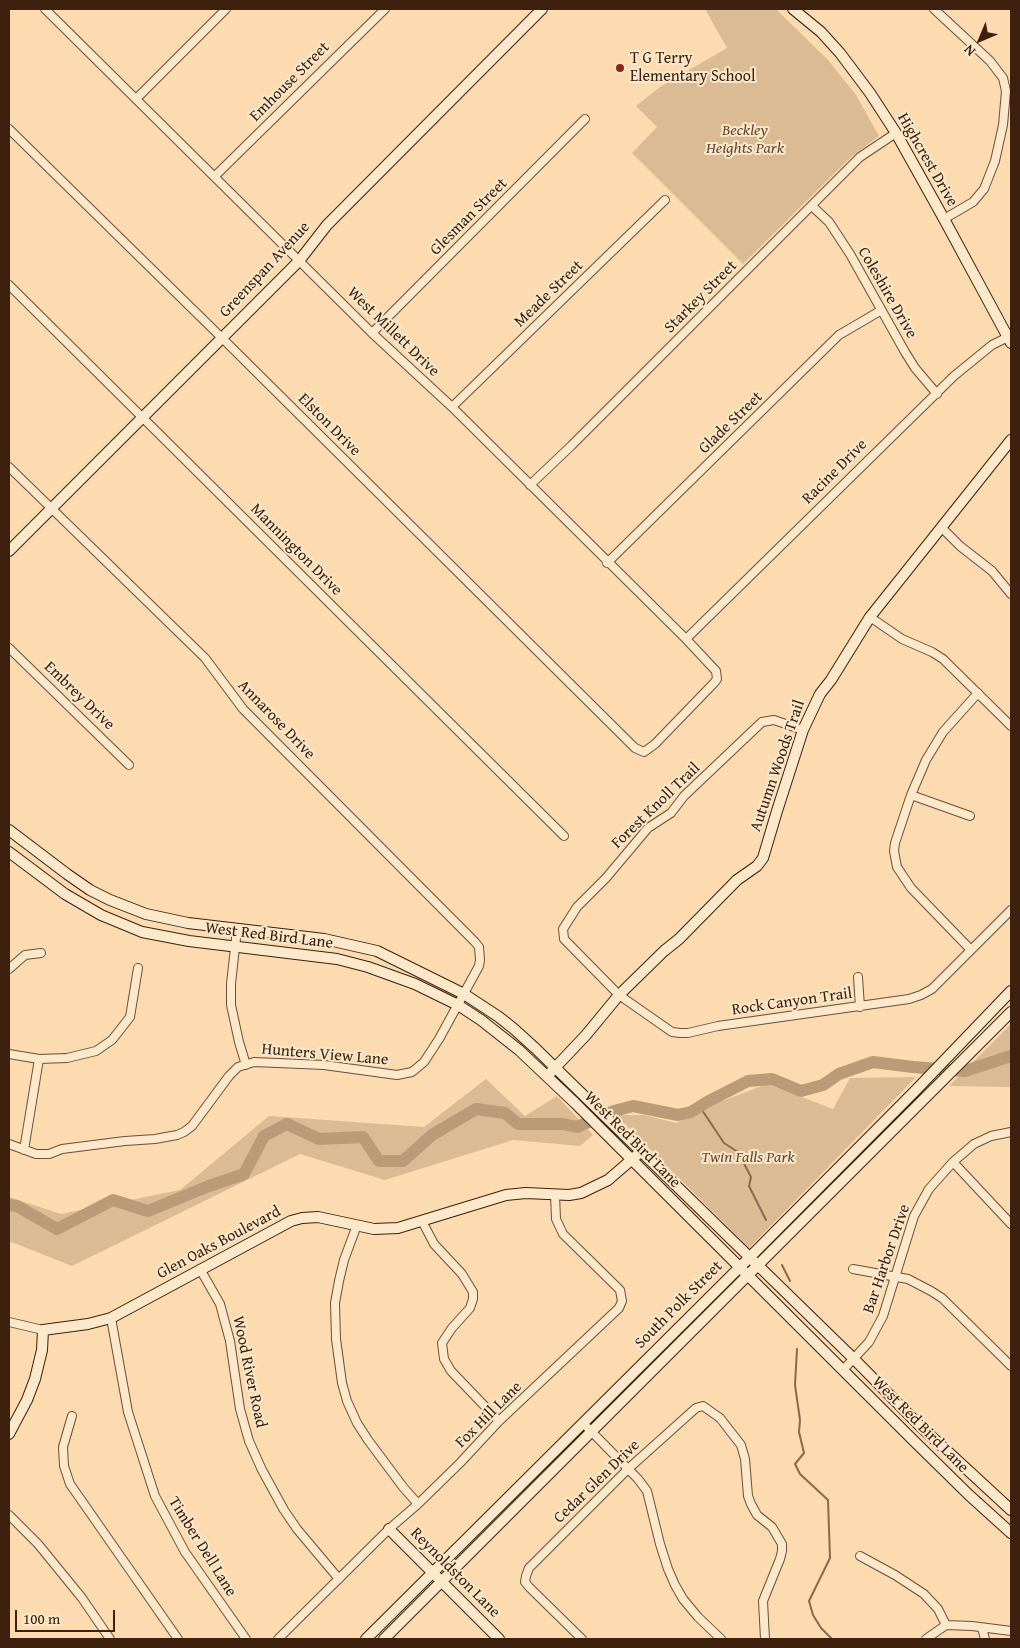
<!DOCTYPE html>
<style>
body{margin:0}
#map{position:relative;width:1020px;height:1648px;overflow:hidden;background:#fbdbaf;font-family:"Gentium Book Plus",serif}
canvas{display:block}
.frame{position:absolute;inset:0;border:10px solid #3d200e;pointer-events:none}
.north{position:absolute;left:955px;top:15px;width:50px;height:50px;-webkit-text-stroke:4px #fce8cb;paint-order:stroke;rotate:225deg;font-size:14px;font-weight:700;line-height:20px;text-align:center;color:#3d200e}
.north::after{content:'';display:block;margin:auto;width:18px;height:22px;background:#3d200e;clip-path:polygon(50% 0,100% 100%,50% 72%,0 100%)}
.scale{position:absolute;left:15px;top:1610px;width:100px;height:22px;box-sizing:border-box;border:2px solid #3d200e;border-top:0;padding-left:6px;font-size:15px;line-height:18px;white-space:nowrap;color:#3d200e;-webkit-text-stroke:4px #fce8cb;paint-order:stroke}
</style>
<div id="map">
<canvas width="1020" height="1648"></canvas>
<div class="frame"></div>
<div class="north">N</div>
<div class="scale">100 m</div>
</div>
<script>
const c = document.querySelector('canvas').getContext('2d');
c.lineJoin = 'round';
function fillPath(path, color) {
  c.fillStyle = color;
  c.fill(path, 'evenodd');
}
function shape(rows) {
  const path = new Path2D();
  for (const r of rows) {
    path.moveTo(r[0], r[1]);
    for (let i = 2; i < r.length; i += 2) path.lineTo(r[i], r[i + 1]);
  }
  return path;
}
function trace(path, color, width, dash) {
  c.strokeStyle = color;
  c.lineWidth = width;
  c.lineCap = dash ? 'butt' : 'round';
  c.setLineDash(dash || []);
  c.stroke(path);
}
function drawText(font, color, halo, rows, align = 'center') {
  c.font = font + ' "Gentium Book Plus",serif';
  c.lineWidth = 4;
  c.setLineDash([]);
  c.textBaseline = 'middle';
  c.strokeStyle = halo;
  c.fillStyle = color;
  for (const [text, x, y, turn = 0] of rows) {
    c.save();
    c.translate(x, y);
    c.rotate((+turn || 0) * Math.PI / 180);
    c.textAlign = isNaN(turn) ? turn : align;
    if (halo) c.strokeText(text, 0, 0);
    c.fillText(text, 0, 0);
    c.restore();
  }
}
fillPath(shape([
 [705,9,776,9,828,60,856,95,879,136,851,157,743,264,632,153,657,127,636,106,660,87,727,48],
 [1011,1024,1011,1087,949,1086],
 [916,1077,749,1248,616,1115,644,1115,676,1123,717,1103,767,1084,833,1109,850,1078],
 [486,1079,525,1116,557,1096,593,1135,580,1146,513,1140,385,1180,300,1154,72,1266,9,1241,9,1197,61,1214,180,1190,269,1116,424,1127]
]), '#dbbb94');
trace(shape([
 [700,1107,724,1143,738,1152,751,1177,749,1186,766,1220],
 [782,1265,790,1281],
 [797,1349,795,1385,800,1420,799,1432,804,1453,795,1464,800,1474,828,1500,830,1558,809,1601,813,1615,821,1628,832,1639]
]), '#886a4e', 2);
trace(shape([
 [9,1205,17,1206,57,1229,113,1200,148,1211,209,1186,244,1174,264,1136,287,1124,319,1139,363,1137,379,1161,403,1161,432,1135,476,1109,505,1113,518,1124,563,1124,577,1127,614,1111,633,1106,678,1115,691,1112,707,1102,748,1081,772,1079,801,1091,823,1085,839,1074,873,1062,913,1067,965,1071,1011,1056]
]), '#ba9b78', 12);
const street = shape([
 [934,9,990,61,1003,78,1006,91,1003,125,995,161,984,189,973,202,944,219],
 [137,98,226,9],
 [9,129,222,338,635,748,644,752,655,744,714,683,717,679,716,671,686,639,452,407,372,333,45,9],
 [215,176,385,9],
 [812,206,829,222,850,254,905,352,915,368,937,394],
 [9,285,564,836],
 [372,333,585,119],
 [452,407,665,200],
 [9,467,205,658,243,709,475,942,479,947,480,960,479,966,439,1039,424,1062,412,1072,397,1075,324,1065,254,1062,238,1067,229,1076,192,1126,184,1132,177,1135,155,1139,125,1141,62,1149,49,1154,36,1154,9,1144],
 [530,485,571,446,860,157,896,133],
 [942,528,960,546,992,571,1011,594],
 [607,563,839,335,880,311],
 [870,617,902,639,932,652,943,659,1011,726],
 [686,639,954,376,992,345,1008,337],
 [9,648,129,765],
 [803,730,774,720,762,722,684,796,671,813,648,828,606,878,577,907,563,929,564,939,619,995,672,1032,680,1033,688,1033,718,1026,909,999,921,995,932,989,1011,910],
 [911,795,970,816],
 [237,929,231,984,231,1005,239,1042,246,1065],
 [971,950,911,888,897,867,894,851,895,843,911,795,926,760,943,732,978,693],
 [9,969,25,955,41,953],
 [858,977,860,1007],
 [9,1054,39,1059,67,1058,96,1051,112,1040,130,1017,138,968],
 [24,1150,39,1059],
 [953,1162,1011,1224],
 [422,1221,434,1244,462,1274,473,1292,473,1299,470,1308,452,1328,442,1343,444,1359,451,1371,499,1421],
 [357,1225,344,1260,339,1281,335,1303,336,1339,342,1383,347,1401,357,1423,368,1440,403,1487,418,1504],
 [200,1269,220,1304,230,1341,240,1409,249,1441,262,1470,284,1510,297,1529,339,1579],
 [853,1269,908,1279,931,1291,942,1298,1011,1366],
 [111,1318,128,1412,155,1496,185,1552,246,1639],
 [9,1322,43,1330],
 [843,1370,869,1342,883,1316,914,1216,929,1189,953,1162,974,1144,991,1136,1011,1132],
 [72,1416,63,1447,64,1466,70,1484,178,1639],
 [583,1423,638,1479,647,1491,660,1544,668,1569,675,1585,683,1599,698,1617,721,1639],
 [9,1515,38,1544,82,1598,110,1639],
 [860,1556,895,1575,924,1594,938,1609,946,1625],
 [982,1628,985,1639],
 [278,1639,389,1529,418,1504,460,1463,499,1421,619,1308,622,1301,620,1290,563,1234,556,1219,555,1195],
 [582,1639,529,1587,525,1582,526,1576,529,1568,628,1469,696,1408,703,1406,720,1418,741,1445,745,1459,748,1496,751,1504,757,1515,772,1527,782,1544,782,1551,780,1559,763,1601,765,1639],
 [926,1639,946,1625,972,1626,1011,1631]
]);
const secondary = shape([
 [793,9,821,32,840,53,870,93,896,133,944,219,1011,343],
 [9,551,299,261,327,225,542,9],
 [9,830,67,874,90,890,110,900,146,914,188,923,324,939,377,951,464,994,499,1017,514,1029,535,1048,854,1359,920,1426,1011,1510],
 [9,852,65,894,101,915,142,932,189,941,337,959,368,967,415,984,458,1005,481,1020,519,1050,575,1103,915,1442,969,1495,1011,1533],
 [551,1072,586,1035,619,995,664,951,679,939,737,880,757,866,763,858,777,811,803,730,820,694,831,680,870,617,1011,440],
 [9,1434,27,1400,35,1379,42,1350,43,1330,88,1324,111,1318,291,1221,302,1218,318,1217,374,1229,398,1228,506,1195,526,1193,569,1195,581,1193,608,1180,637,1155],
 [389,1529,499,1639],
 [366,1639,749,1258,915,1091,1011,991],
 [384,1639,1011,1012]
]);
trace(street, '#6c4f36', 10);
trace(secondary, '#3d200e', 12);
trace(street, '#fce8cb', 8);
trace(secondary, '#fce8cb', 10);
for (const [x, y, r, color] of [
 [620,68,5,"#8f2418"]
]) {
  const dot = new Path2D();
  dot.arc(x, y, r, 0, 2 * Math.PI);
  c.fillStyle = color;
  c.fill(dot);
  trace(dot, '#fce8cb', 2);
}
drawText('16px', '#3d200e', '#fce8cb', [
 ["T G Terry",630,59],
 ["Elementary School",630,77]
], 'left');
drawText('16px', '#3d200e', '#fce8cb', [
 ["Emhouse Street",290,82,-45],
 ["Highcrest Drive",927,160,60],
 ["Glesman Street",469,217,-45],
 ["Greenspan Avenue",265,270,-47],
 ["Coleshire Drive",887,293,60],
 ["Meade Street",549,294,-44],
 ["Starkey Street",701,297,-45],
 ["West Millett Drive",393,332,44],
 ["Glade Street",731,423,-44],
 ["Elston Drive",329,425,45],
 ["Racine Drive",835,472,-45],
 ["Mannington Drive",296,550,45],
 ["Embrey Drive",79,696,44],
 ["Annarose Drive",276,720,46],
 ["Autumn Woods Trail",778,766,-71],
 ["Forest Knoll Trail",656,806,-44],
 ["West Red Bird Lane",269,936,7],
 ["Rock Canyon Trail",792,1002,-8],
 ["Hunters View Lane",325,1055,5],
 ["West Red Bird Lane",632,1140,45],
 ["Glen Oaks Boulevard",219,1243,-28],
 ["Bar Harbor Drive",887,1259,-71],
 ["South Polk Street",679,1305,-45],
 ["Wood River Road",249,1372,78],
 ["Fox Hill Lane",489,1415,-45],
 ["West Red Bird Lane",920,1425,45],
 ["Cedar Glen Drive",597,1482,-44],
 ["Timber Dell Lane",202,1547,58],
 ["Reynoldston Lane",455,1573,45]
]);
drawText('italic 16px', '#644730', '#fce8cb', [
 ["Beckley",745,131],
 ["Heights Park",745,149],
 ["Twin Falls Park",748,1158]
]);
</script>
